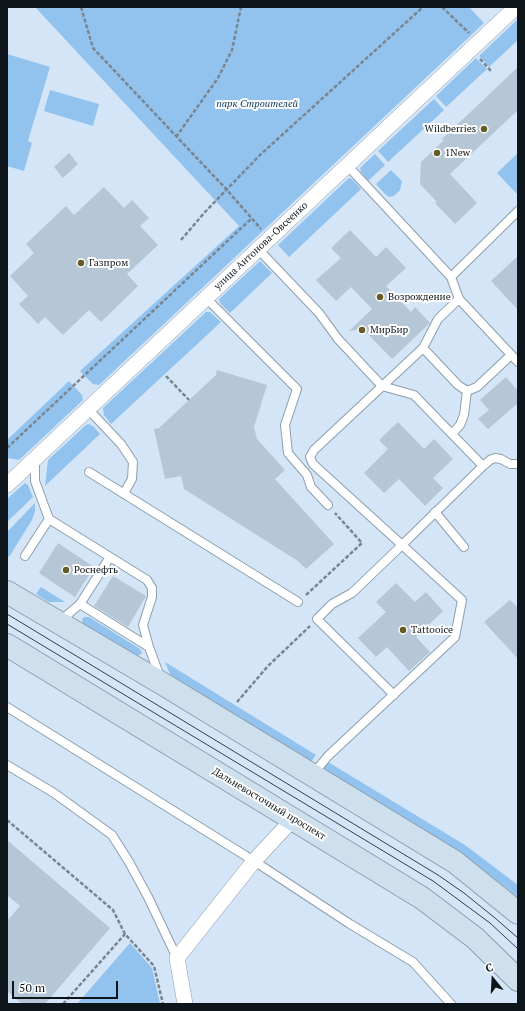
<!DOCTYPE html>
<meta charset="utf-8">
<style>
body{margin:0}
#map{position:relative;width:525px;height:1011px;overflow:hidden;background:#d3e5f6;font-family:"PT Serif",serif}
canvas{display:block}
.frame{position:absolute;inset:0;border:8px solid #0e151a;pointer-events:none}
.north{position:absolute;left:473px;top:959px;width:40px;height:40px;-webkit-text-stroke:3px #fff;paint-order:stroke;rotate:342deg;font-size:11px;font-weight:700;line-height:16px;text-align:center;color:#0e151a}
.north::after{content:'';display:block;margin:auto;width:14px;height:18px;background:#0e151a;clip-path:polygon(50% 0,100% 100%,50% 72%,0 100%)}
.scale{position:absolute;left:12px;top:981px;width:106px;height:18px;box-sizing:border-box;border:2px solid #0e151a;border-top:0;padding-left:5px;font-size:12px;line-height:14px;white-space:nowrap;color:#0e151a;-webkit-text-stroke:3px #fff;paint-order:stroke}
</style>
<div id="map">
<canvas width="525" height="1011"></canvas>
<div class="frame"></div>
<div class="north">С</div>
<div class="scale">50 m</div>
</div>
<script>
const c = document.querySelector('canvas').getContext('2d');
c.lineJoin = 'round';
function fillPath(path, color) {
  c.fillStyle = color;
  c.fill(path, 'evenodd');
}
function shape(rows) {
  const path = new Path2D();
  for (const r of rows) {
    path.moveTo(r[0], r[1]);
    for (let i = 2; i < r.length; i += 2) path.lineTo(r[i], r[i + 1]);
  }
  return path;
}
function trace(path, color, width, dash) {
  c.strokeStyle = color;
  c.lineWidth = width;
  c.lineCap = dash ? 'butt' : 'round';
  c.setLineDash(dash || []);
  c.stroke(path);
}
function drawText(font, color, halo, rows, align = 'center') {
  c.font = font + ' "PT Serif",serif';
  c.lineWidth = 4;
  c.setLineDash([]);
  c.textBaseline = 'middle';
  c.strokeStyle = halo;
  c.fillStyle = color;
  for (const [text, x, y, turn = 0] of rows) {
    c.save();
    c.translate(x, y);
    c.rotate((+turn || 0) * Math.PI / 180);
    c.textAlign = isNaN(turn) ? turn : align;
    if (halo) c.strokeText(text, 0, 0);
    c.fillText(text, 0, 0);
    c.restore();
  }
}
fillPath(shape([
 [35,7,469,7,484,23,99,385,93,384,80,371,239,226],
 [518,19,518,40,489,67,479,56],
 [7,54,50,67,28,141,32,143,24,171,7,166],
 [476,58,487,69,446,107,436,96],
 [50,90,99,104,93,126,44,111],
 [434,99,444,110,388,162,378,151],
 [518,153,518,194,517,194,497,173],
 [375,154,385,165,368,181,361,172,360,168],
 [391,170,402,181,400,190,394,196,389,197,386,195,376,184],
 [349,178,352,179,361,189,289,257,278,245],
 [260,261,272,273,230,313,220,303,219,299],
 [206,312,210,312,221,322,111,424,104,415,103,408],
 [69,381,82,395,83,400,19,460,7,458,7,440],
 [89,424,93,426,100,434,45,486,48,460,86,425],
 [25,483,28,485,33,497,7,522,7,499],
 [35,503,35,511,32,520,9,557,7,556,7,532],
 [41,587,65,602,49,602,36,594],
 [84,617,89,617,140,649,142,653,138,656,135,655,83,624,82,619],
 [165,662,316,755,311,762,174,679,170,674],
 [328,762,465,845,518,885,518,897,460,852,324,769],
 [130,943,152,968,160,1004,77,1004]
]), '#92c3ef');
fillPath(shape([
 [518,67,518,110,450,174,477,203,455,224,435,203,437,202,420,184,421,162,444,140,442,139],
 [69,153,78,164,63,178,54,167],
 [104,187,124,208,132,200,149,218,140,226,158,245,127,274,138,286,101,322,89,310,63,335,45,317,38,324,19,304,28,296,10,276,34,253,26,244,66,206,74,215],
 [350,230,376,257,386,247,406,268,386,286,411,312,415,307,430,323,392,359,363,329,349,331,372,309,351,287,336,301,316,280,341,258,331,248],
 [518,256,518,310,491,281],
 [217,370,267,385,254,427,257,439,285,470,275,479,334,544,306,569,298,561,184,489,181,476,165,479,154,429,159,428,216,375],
 [506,377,518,391,518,403,488,429,478,419,489,410,480,400],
 [398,422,424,449,434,439,453,459,433,478,443,488,425,506,399,479,384,493,364,473,388,449,379,440],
 [58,543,94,567,75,597,39,573],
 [113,576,146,596,128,627,94,606],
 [396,583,415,602,426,592,443,611,416,637,430,652,409,671,387,647,376,657,358,638,386,612,376,602],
 [510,600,518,608,518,659,484,622],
 [7,840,110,928,45,1004,22,1004,7,991,7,921,20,906,7,895]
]), '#b5c6d7');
const lane = shape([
 [347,165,451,277],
 [258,249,319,313,338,339,382,386,414,395,483,466,402,545,462,600,455,637,328,756,313,774],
 [206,298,297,389,285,425,288,453,307,475,311,487,328,505],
 [459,299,451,277,518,211],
 [423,348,458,385,467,391,477,387,511,355],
 [88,409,121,444,133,462,132,479,124,493],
 [452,434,460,425,464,415,467,391],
 [35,460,35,481,49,519,147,580,152,588,152,597,143,625,149,647,160,677],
 [483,466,490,460,495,458,501,459,510,464,518,464],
 [89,472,298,602],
 [435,512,464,547],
 [25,556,49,519],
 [80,604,149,647],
 [59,622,80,604,110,557],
 [394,695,317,619,332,604,352,593,402,545,313,464,310,457,314,450,423,348,438,319,459,299,518,362],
 [7,707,254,861,350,924,413,962,451,1004],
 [7,765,54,793,112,835,129,862,148,897,177,958]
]);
const street = shape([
 [7,485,516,7],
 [185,1004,177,958,254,861,293,819]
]);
const secondary = shape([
 [7,592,163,684,455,862,518,913],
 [7,645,422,898,475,938,518,980]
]);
trace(lane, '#8d9ead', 10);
trace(street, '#8d9ead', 16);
trace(secondary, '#8d9ead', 24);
trace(shape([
 [81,7,93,48,227,190,261,229],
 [442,7,469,33],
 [480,59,491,71],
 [176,137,218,78,232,50,241,7],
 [181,240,205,212,260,155,423,7],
 [166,376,189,400],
 [7,448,252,218],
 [306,595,362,543,335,513],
 [237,702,268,666,310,626],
 [7,820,113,910,125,934,154,966,163,1004],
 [63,1004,125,934]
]), '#798691', 2.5, [4, 2]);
trace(lane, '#fff', 8);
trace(street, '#fff', 15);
trace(secondary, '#cedfee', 22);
trace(shape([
 [7,614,438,875,464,893,495,918,518,938],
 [7,624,433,881,490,923,518,949]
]), '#363f47', 1);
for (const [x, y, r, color] of [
 [484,129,4,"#675b27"],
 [437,153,4,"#675b27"],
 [81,263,4,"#675b27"],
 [380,297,4,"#675b27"],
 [362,330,4,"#675b27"],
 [66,570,4,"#675b27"],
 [403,630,4,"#675b27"]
]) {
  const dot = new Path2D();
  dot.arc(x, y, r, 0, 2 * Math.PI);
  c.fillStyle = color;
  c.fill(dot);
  trace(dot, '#fff', 1.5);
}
drawText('italic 10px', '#053659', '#fff', [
 ["парк Строителей",257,104]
]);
drawText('10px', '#0e151a', '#fff', [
 ["Wildberries",476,129,"right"],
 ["1New",445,153],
 ["Газпром",89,263],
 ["Возрождение",388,297],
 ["МирБир",370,330],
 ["Роснефть",74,570],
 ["Tattooice",411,630]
], 'left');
drawText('10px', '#0e151a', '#fff', [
 ["улица Антонова-Овсеенко",261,246,-43],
 ["Дальневосточный проспект",269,804,31]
]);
</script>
